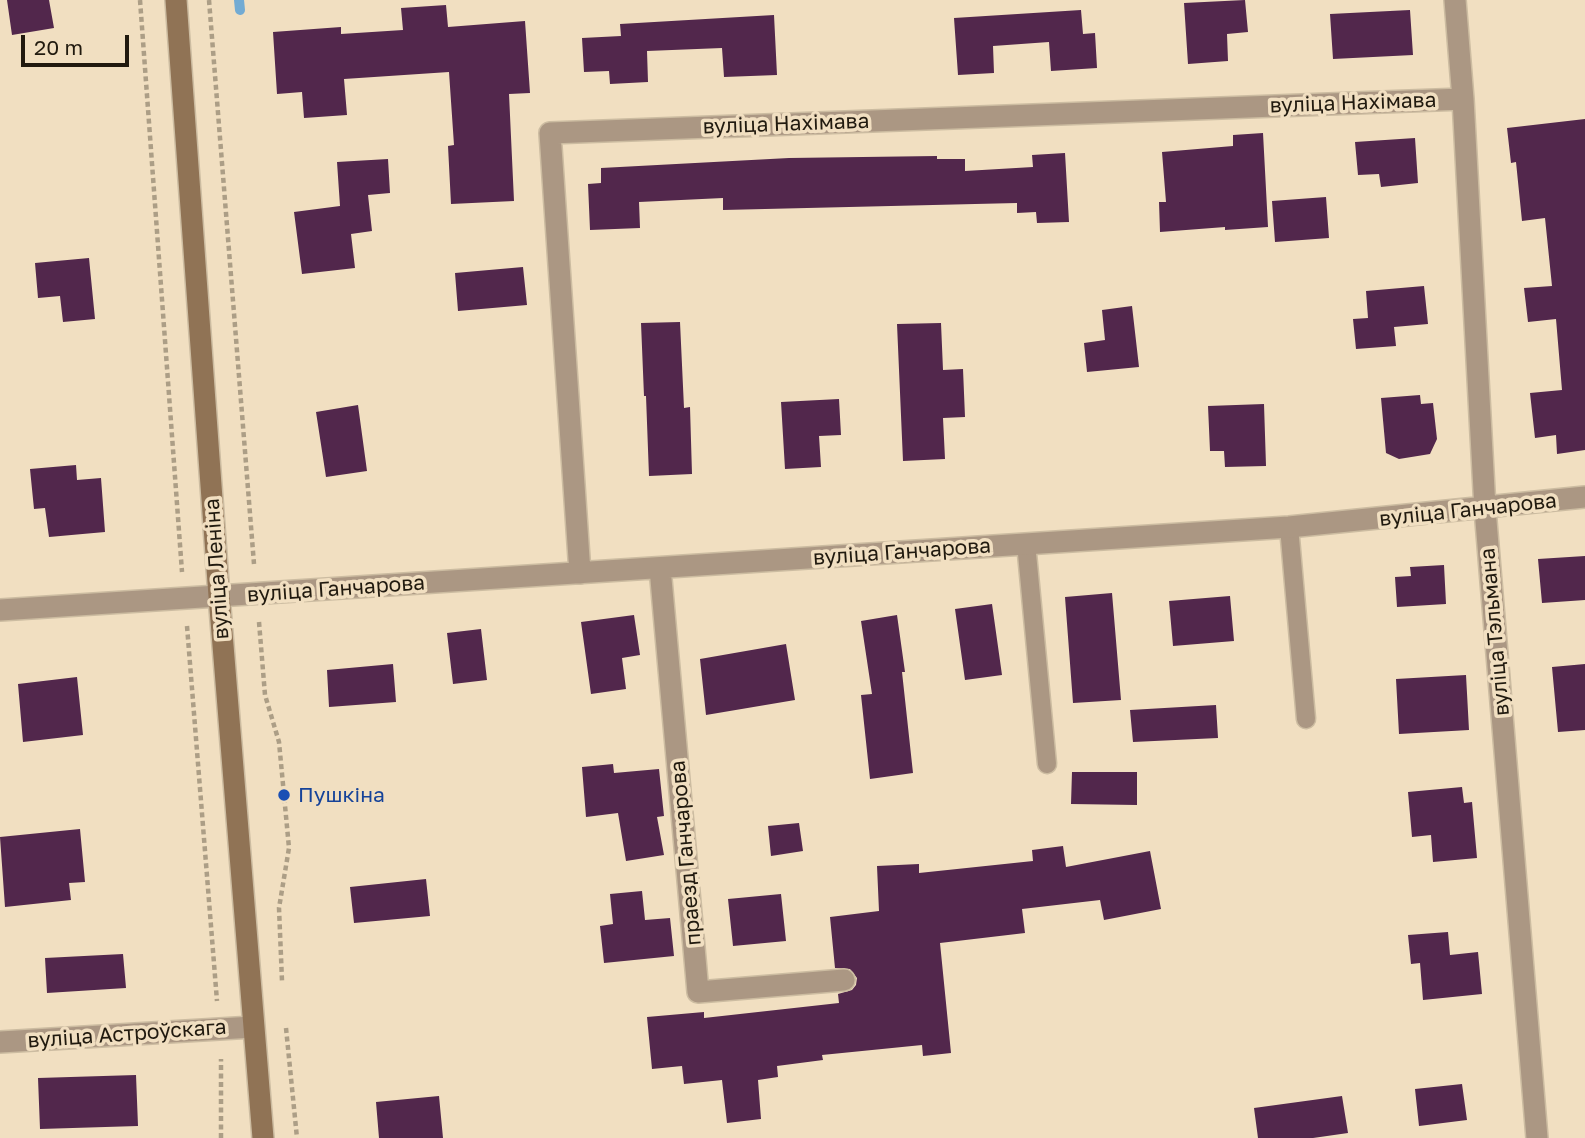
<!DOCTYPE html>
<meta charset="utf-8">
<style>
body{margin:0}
#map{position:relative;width:1585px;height:1138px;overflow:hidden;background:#f1dfc1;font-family:"Golos Text",sans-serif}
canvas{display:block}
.scale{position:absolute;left:21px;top:35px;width:108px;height:32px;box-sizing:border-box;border:4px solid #211a0f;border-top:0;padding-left:9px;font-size:21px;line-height:24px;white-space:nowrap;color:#211a0f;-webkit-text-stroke:5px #f1dfc1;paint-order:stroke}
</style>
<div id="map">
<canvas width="1585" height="1138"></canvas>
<div class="scale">20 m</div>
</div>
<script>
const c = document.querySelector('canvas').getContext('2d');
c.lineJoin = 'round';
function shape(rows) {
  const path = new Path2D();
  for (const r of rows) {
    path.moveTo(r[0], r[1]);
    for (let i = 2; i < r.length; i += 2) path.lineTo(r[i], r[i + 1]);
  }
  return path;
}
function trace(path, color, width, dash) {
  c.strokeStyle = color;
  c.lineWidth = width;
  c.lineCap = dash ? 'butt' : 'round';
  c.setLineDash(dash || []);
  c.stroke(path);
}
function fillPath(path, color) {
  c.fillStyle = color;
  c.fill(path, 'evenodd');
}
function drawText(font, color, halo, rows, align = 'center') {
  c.font = font + ' "Golos Text",sans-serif';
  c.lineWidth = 7;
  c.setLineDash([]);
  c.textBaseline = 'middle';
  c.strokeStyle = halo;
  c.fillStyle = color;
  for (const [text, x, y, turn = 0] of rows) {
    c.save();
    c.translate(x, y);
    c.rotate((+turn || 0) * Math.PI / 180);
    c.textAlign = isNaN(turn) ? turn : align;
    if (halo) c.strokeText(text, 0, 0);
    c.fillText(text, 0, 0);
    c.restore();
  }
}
trace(shape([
 [239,0,240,10]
]), '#73abd3', 10);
fillPath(shape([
 [7,0,49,0,54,28,12,35],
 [1245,0,1248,32,1227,34,1228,61,1188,64,1184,3],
 [446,5,448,27,525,21,530,93,509,94,514,201,451,204,448,146,454,145,449,72,344,79,347,115,304,118,302,92,277,94,273,32,341,27,341,34,403,30,401,8],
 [1081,10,1083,34,1095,33,1097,68,1051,71,1049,42,993,46,994,73,958,75,954,18],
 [1410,10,1413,55,1333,59,1330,14],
 [774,15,777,75,724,77,722,48,647,51,648,82,610,84,609,71,584,72,582,38,621,36,620,24],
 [1585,119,1585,450,1557,454,1556,435,1535,438,1530,393,1562,390,1556,319,1528,322,1524,288,1552,286,1545,218,1522,221,1516,162,1511,163,1507,128],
 [1263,133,1268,227,1225,230,1225,227,1160,232,1159,202,1166,202,1162,152,1233,146,1233,135],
 [1415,138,1418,183,1381,187,1379,174,1358,175,1355,142],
 [1065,153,1069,222,1037,223,1036,212,1017,213,1017,203,723,210,723,198,639,202,640,228,590,230,588,184,601,183,601,168,789,158,937,156,937,159,965,159,965,171,1033,167,1032,155],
 [388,159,390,193,368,195,372,231,351,234,355,268,302,274,294,212,340,206,337,162],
 [1326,197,1329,238,1275,242,1272,201],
 [89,258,95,319,63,322,60,296,38,298,35,263],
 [523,267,527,305,458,311,455,273],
 [1424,286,1428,324,1394,327,1396,346,1356,349,1353,319,1368,318,1366,291],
 [1132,306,1139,367,1087,372,1084,343,1105,340,1102,310],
 [680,322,684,408,690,407,692,474,649,476,646,396,644,396,641,323],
 [941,323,943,370,963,369,965,417,943,418,945,459,903,461,897,324],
 [1420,395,1421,404,1433,403,1437,439,1430,454,1399,459,1386,453,1381,398],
 [839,399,841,435,819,436,821,467,785,469,781,402],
 [1264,404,1266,466,1225,467,1224,451,1210,451,1208,406],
 [358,405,367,471,326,477,316,412],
 [76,465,77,480,101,478,105,532,49,537,45,508,34,509,30,469],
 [1585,556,1585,600,1542,603,1538,559],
 [1444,565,1446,604,1397,607,1395,577,1411,576,1410,567],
 [1112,593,1121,700,1073,703,1065,597],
 [1230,596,1234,641,1173,646,1169,601],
 [992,604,1002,675,965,680,955,609],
 [634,615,640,655,622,658,626,689,591,694,581,622],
 [897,615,905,672,902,672,913,773,870,779,861,695,872,694,861,621],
 [481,629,487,680,453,684,447,633],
 [786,644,795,700,706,715,700,659],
 [393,664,396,702,329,707,327,670],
 [1585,664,1585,730,1558,732,1552,667],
 [1466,675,1469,730,1399,734,1396,679],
 [77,677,83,735,23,742,18,684],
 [1216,705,1218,738,1133,742,1130,710],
 [613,764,614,773,659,769,664,816,657,817,664,855,626,861,618,813,586,817,582,767],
 [1072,772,1137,772,1137,805,1071,804],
 [1462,787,1464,803,1472,802,1477,858,1433,862,1431,835,1412,837,1408,792],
 [799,823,803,851,771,856,768,826],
 [80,829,85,882,69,883,71,900,5,907,0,837],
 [1063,846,1066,867,1150,851,1161,909,1104,920,1100,900,1022,909,1025,933,940,943,951,1053,923,1056,922,1045,822,1055,823,1060,777,1066,778,1077,758,1080,761,1119,727,1123,722,1080,684,1084,682,1066,652,1069,647,1017,704,1012,704,1018,839,1003,838,994,852,990,856,985,857,978,850,969,835,968,830,917,879,911,877,866,919,864,919,873,1033,861,1032,850],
 [426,879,430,916,354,923,350,887],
 [642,891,645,920,670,918,674,956,604,963,600,926,613,924,610,894],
 [781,894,786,941,733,946,728,899],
 [1448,932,1450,955,1478,952,1482,994,1423,1000,1420,963,1411,964,1408,935],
 [123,954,126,988,47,993,45,958],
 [136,1075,138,1126,40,1129,38,1078],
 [1462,1084,1467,1120,1419,1126,1415,1089],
 [439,1096,443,1138,379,1138,376,1102],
 [1342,1096,1348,1133,1313,1138,1258,1138,1254,1108]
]), '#52274c');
const lane = shape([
 [1289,527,1306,719],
 [1026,543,1047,764]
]);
const street = shape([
 [1455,0,1463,99,1485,509,1537,1138],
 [660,568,698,992,844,980],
 [580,573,550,133,1463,99],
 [0,610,1289,527,1585,497],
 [0,1042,253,1027]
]);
const secondary = shape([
 [176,0,219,596,263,1138]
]);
trace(lane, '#ccbca1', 21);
trace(street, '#ccbca1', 24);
trace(secondary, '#ccbca1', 24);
trace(shape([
 [140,0,182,572],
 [209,0,254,564],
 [259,622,265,695,279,742,289,848,279,908,282,981],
 [187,626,217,1001],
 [286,1028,297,1138],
 [221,1138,221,1059]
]), '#ac9e86', 4.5, [5, 3.5]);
trace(lane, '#ab9783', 18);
trace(street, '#ab9783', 21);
trace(secondary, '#907355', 21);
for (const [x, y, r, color] of [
 [284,795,7,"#1a4fb4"]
]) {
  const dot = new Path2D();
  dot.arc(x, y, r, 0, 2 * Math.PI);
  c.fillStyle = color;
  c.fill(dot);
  trace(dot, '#f1dfc1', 2.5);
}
drawText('21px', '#211a0f', '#f1dfc1', [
 ["вуліца Нахімава",1353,103,-2],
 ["вуліца Нахімава",786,124,-2],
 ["вуліца Ганчарова",1468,510,-6],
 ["вуліца Ганчарова",902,552,-4],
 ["вуліца Леніна",217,569,-94],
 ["вуліца Ганчарова",336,589,-4],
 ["вуліца Тэльмана",1495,632,-95],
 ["праезд Ганчарова",686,853,-95],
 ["вуліца Астроўскага",127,1034,-4]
]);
drawText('21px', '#164399', '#f1dfc1', [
 ["Пушкіна",298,795]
], 'left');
</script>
